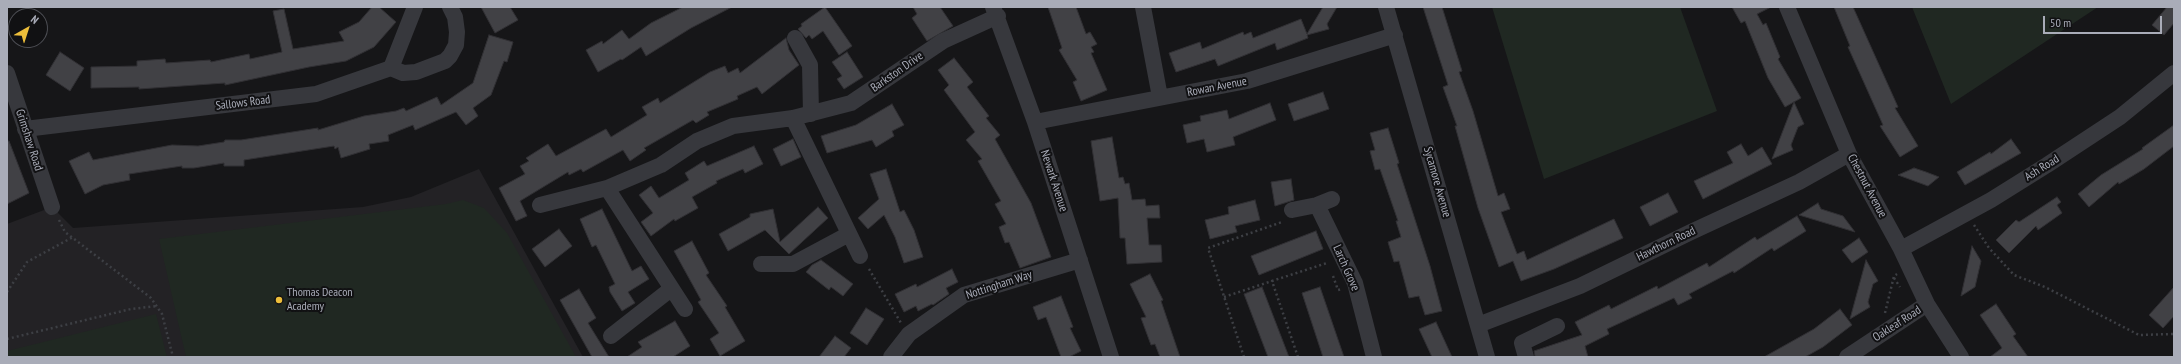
<!DOCTYPE html>
<style>
body{margin:0}
#map{position:relative;width:2181px;height:364px;overflow:hidden;background:#161618;font-family:"PT Sans Narrow",sans-serif}
canvas{display:block}
.frame{position:absolute;inset:0;border:8px solid #a9acb8;pointer-events:none}
.north{position:absolute;left:8px;top:8px;width:40px;height:40px;box-sizing:border-box;background:#111113;border:1px solid #4e4f55;border-radius:50%;rotate:39deg;font-size:11px;font-weight:700;line-height:16px;text-align:center;color:#a9acb8}
.north::after{content:'';display:block;margin:auto;width:14px;height:18px;background:#edbe3a;clip-path:polygon(50% 0,100% 100%,50% 72%,0 100%)}
.scale{position:absolute;left:2043px;top:16px;width:119px;height:18px;box-sizing:border-box;border:2px solid #a9acb8;border-top:0;padding-left:5px;font-size:12px;line-height:14px;white-space:nowrap;color:#a9acb8;-webkit-text-stroke:3px #111113;paint-order:stroke}
</style>
<div id="map">
<canvas width="2181" height="364"></canvas>
<div class="frame"></div>
<div class="north">N</div>
<div class="scale">50 m</div>
</div>
<script>
const c = document.querySelector('canvas').getContext('2d');
c.lineJoin = 'round';
function fillPath(path, color) {
  c.fillStyle = color;
  c.fill(path, 'evenodd');
}
function shape(rows) {
  const path = new Path2D();
  for (const r of rows) {
    path.moveTo(r[0], r[1]);
    for (let i = 2; i < r.length; i += 2) path.lineTo(r[i], r[i + 1]);
  }
  return path;
}
function trace(path, color, width, dash) {
  c.strokeStyle = color;
  c.lineWidth = width;
  c.lineCap = dash ? 'butt' : 'round';
  c.setLineDash(dash || []);
  c.stroke(path);
}
function drawText(font, color, halo, rows, align = 'center') {
  c.font = font + ' "PT Sans Narrow",sans-serif';
  c.lineWidth = 4;
  c.setLineDash([]);
  c.textBaseline = 'middle';
  c.strokeStyle = halo;
  c.fillStyle = color;
  for (const [text, x, y, turn = 0] of rows) {
    c.save();
    c.translate(x, y);
    c.rotate((+turn || 0) * Math.PI / 180);
    c.textAlign = isNaN(turn) ? turn : align;
    if (halo) c.strokeText(text, 0, 0);
    c.fillText(text, 0, 0);
    c.restore();
  }
}
fillPath(shape([
 [479,169,583,357,7,357,7,224,52,207,73,228,363,207,411,197]
]), '#232225');
fillPath(shape([
 [1492,7,1680,7,1717,111,1544,179],
 [1912,7,2098,7,1951,104],
 [463,200,484,208,507,233,576,357,186,357,159,239,446,204],
 [156,314,167,357,7,357,7,351]
]), '#202822');
const building = shape([
 [372,7,379,7,396,22,374,47,346,61,309,67,225,85,225,83,139,89,139,87,91,88,91,67,137,66,137,61,165,59,166,63,210,60,211,62,249,54,250,59,282,52,273,11,284,9,293,49,344,41,339,32,359,22,372,7],
 [481,7,510,7,518,20,495,33,481,7],
 [683,7,732,7,691,28,646,56,641,47,622,60,621,59,598,72,586,50,602,41,603,44,622,30,629,39,651,23,683,7],
 [825,7,852,46,839,55,823,31,812,39,809,35,806,38,798,29,802,26,801,24,825,7],
 [913,7,940,7,953,26,927,41,912,18,917,14,913,7],
 [1048,7,1076,7,1086,34,1090,32,1097,44,1091,47,1094,52,1091,53,1107,90,1081,101,1073,82,1077,80,1059,50,1062,48,1048,7],
 [1323,7,1337,7,1327,24,1329,29,1307,35,1308,38,1277,50,1275,43,1218,66,1215,59,1176,72,1169,53,1200,42,1202,49,1243,32,1244,35,1251,32,1253,38,1301,19,1307,34,1323,7],
 [1423,7,1442,7,1462,71,1459,72,1473,111,1498,196,1504,193,1510,209,1501,212,1517,254,1524,251,1527,260,1614,219,1623,238,1554,269,1521,281,1513,261,1499,267,1478,208,1455,126,1457,126,1443,87,1448,85,1423,7],
 [1732,7,1771,7,1757,14,1763,25,1766,23,1780,57,1778,59,1801,98,1785,107,1768,78,1745,21,1741,23,1732,7],
 [1834,7,1853,7,1898,107,1895,108,1918,146,1900,157,1880,126,1883,125,1848,47,1850,46,1834,7],
 [2167,7,2174,7,2174,23,2164,35,2152,25,2167,7],
 [489,35,513,42,507,62,504,61,491,95,473,108,478,116,466,125,456,112,415,130,413,125,388,135,389,141,369,144,370,149,341,158,338,147,335,149,334,146,244,160,244,166,224,166,224,163,194,168,182,168,182,166,129,174,130,180,103,185,85,194,69,161,89,152,93,160,172,145,198,146,224,142,225,140,241,140,318,128,318,130,364,116,396,111,404,108,406,111,437,97,441,105,473,83,489,35],
 [786,38,789,50,799,65,762,94,757,87,737,96,738,99,707,112,709,115,696,123,693,120,644,148,646,150,630,161,623,150,583,172,581,169,569,175,568,172,520,201,527,216,516,221,499,188,525,174,520,166,529,161,526,158,548,144,556,156,606,129,611,137,647,115,642,107,658,98,660,103,710,72,725,66,728,73,738,68,740,73,786,38],
 [60,52,84,68,70,91,46,75,60,52],
 [847,52,863,77,844,89,837,79,842,76,832,62,847,52],
 [954,58,973,82,967,87,989,116,986,118,1000,135,995,139,1031,203,1051,257,1020,268,1009,242,1005,243,999,227,1006,224,995,204,1001,201,978,161,982,159,966,140,975,132,944,90,949,85,938,70,954,58],
 [1323,92,1329,109,1294,121,1288,104,1323,92],
 [1794,102,1804,124,1798,127,1791,145,1793,150,1772,159,1794,102],
 [1270,103,1276,120,1233,137,1235,145,1207,152,1204,139,1187,143,1183,125,1201,121,1200,116,1227,110,1229,119,1270,103],
 [892,104,904,125,892,131,894,136,876,147,872,140,827,153,821,136,856,125,892,104],
 [2174,125,2174,146,2144,169,2119,184,2118,182,2089,207,2078,194,2101,175,2143,149,2142,148,2174,125],
 [1388,128,1399,163,1397,164,1430,266,1442,311,1425,315,1419,296,1409,298,1399,261,1394,262,1388,242,1401,237,1396,221,1398,221,1380,169,1375,170,1370,151,1375,150,1370,133,1388,128],
 [1112,137,1119,178,1123,177,1125,184,1129,183,1132,200,1145,199,1146,206,1159,205,1160,218,1147,218,1149,245,1161,245,1162,262,1127,264,1125,238,1120,238,1118,198,1100,201,1091,141,1112,137],
 [793,139,801,157,781,166,773,149,793,139],
 [2011,139,2021,153,1965,185,1957,172,1990,152,1991,154,2011,139],
 [7,141,9,141,29,193,7,204,7,141],
 [1741,144,1748,156,1762,147,1772,164,1703,199,1694,181,1733,163,1727,152,1741,144],
 [754,146,763,164,745,173,743,169,716,181,717,183,692,197,698,208,675,221,674,219,651,236,641,222,653,213,639,195,651,186,659,198,689,180,685,173,704,161,707,166,754,146],
 [1914,168,1926,172,1939,177,1928,186,1898,175,1914,168],
 [886,169,900,212,904,210,914,230,923,257,904,263,895,237,884,215,868,229,858,218,879,199,870,174,886,169],
 [1291,179,1294,200,1275,206,1271,182,1291,179],
 [1668,193,1678,212,1650,226,1640,207,1668,193],
 [2057,197,2061,202,2057,205,2062,213,2038,230,2036,226,2009,253,1996,240,2016,220,2019,222,2057,197],
 [1255,200,1260,220,1235,226,1237,232,1210,239,1205,220,1229,214,1228,207,1255,200],
 [1818,203,1821,209,1843,216,1855,232,1799,215,1818,203],
 [818,207,828,218,789,254,765,230,728,251,719,234,750,217,750,214,773,209,780,242,818,207],
 [602,209,632,271,641,266,649,279,628,292,635,303,622,311,610,292,609,287,615,284,596,245,592,247,580,219,602,209],
 [1797,216,1806,231,1774,251,1772,248,1734,273,1733,271,1689,294,1692,298,1678,305,1674,298,1607,329,1609,334,1585,346,1588,357,1535,357,1534,351,1582,335,1575,322,1609,305,1611,309,1657,286,1658,289,1707,263,1709,267,1755,237,1757,240,1797,216],
 [559,229,572,246,545,267,532,249,559,229],
 [1316,231,1323,249,1259,275,1251,256,1316,231],
 [1859,238,1868,252,1852,263,1842,250,1859,238],
 [692,241,709,273,706,275,727,306,725,307,745,341,720,356,710,339,719,333,698,302,701,300,674,251,692,241],
 [1972,246,1981,261,1975,287,1961,296,1972,246],
 [821,260,853,284,843,296,831,287,829,290,806,272,812,265,821,260],
 [1866,260,1878,281,1873,284,1868,302,1870,307,1850,319,1866,260],
 [952,269,958,282,946,288,949,294,933,305,932,304,918,311,916,306,904,312,895,294,916,284,917,287,952,269],
 [1150,274,1163,300,1161,301,1180,357,1160,357,1155,344,1151,345,1141,318,1146,317,1130,284,1150,274],
 [1262,287,1289,357,1268,357,1244,294,1262,287],
 [1320,287,1344,357,1323,357,1302,293,1320,287],
 [2174,287,2174,316,2163,328,2149,315,2174,287],
 [579,289,596,318,588,323,609,357,592,357,560,300,579,289],
 [1061,296,1073,327,1070,328,1081,351,1069,357,1061,357,1046,317,1038,320,1033,307,1061,296],
 [1996,304,2016,334,2013,336,2028,357,1990,357,2002,348,1980,315,1996,304],
 [866,308,884,319,867,345,850,333,866,308],
 [1840,309,1852,325,1823,347,1805,357,1764,357,1814,329,1840,309],
 [675,321,690,346,673,357,627,357,642,347,638,342,675,321],
 [1436,322,1452,357,1432,357,1419,329,1436,322],
 [835,336,851,348,844,357,819,357,835,336]
]);
fillPath(building, '#414145');
trace(building, '#313034', 1);
trace(shape([
 [59,220,65,232,151,298,162,314,173,357],
 [1974,225,1989,248,2014,275,2045,287,2139,335,2174,334],
 [869,269,901,323],
 [1333,276,1338,290,1342,289],
 [1894,278,1900,287],
 [7,292,27,262,73,237],
 [1224,297,1272,281],
 [1885,313,1894,276,1897,274],
 [7,339,131,309,157,306],
 [1244,357,1208,248,1282,222],
 [1298,357,1272,281,1327,263]
]), '#3d3f44', 2.5, [2, 3]);
trace(shape([
 [993,7,1035,122,1111,357],
 [1143,7,1160,97],
 [1386,7,1487,357],
 [1787,7,1849,154,1901,249,1927,304,1961,357],
 [795,38,810,65,811,114],
 [391,68,403,73,416,72,445,61,450,56,456,45,457,32,455,17,450,7],
 [7,73,52,207],
 [793,118,860,256],
 [1035,122,1247,81,1395,35],
 [25,129,316,94,391,68,415,7],
 [607,188,685,309],
 [540,205,607,188,661,165,697,141,733,126,793,118,851,103,943,41,998,16],
 [1317,205,1355,283,1374,357],
 [1292,210,1317,205,1332,199],
 [1901,249,1991,200,2047,165,2120,117,2174,73],
 [761,264,793,264,849,234],
 [1478,325,1580,286,1691,232,1799,182,1849,154],
 [611,336,671,289],
 [891,357,909,334,964,295,1080,260],
 [1526,357,1522,343,1557,326],
 [1847,357,1927,304]
]), '#37383d', 16);
for (const [x, y, r, color] of [
 [279,300,4,"#edbe3a"]
]) {
  const dot = new Path2D();
  dot.arc(x, y, r, 0, 2 * Math.PI);
  c.fillStyle = color;
  c.fill(dot);
  trace(dot, '#111113', 1.5);
}
drawText('12px', '#a9acb8', '#111113', [
 ["Barkston Drive",897,72,-35],
 ["Rowan Avenue",1217,87,-11],
 ["Sallows Road",243,103,-7],
 ["Grimshaw Road",29,140,72],
 ["Ash Road",2042,168,-32],
 ["Newark Avenue",1054,181,72],
 ["Sycamore Avenue",1437,182,74],
 ["Chestnut Avenue",1867,186,62],
 ["Hawthorn Road",1666,244,-26],
 ["Larch Grove",1346,268,66],
 ["Nottingham Way",999,285,-18],
 ["Oakleaf Road",1897,324,-33]
]);
drawText('12px', '#a9acb8', '#111113', [
 ["Thomas Deacon",287,293],
 ["Academy",287,307]
], 'left');
</script>
